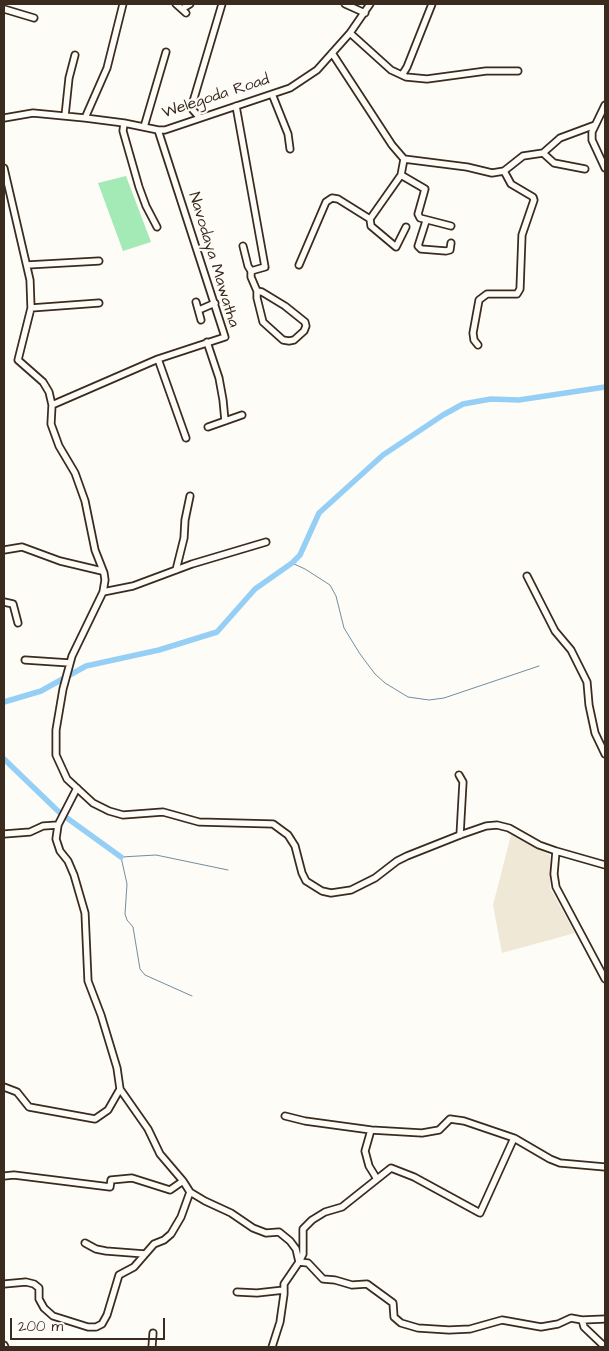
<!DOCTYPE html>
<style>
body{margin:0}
#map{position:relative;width:609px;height:1351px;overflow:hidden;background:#fdfcf7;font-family:"Architects Daughter",sans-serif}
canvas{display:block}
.frame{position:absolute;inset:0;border:5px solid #3b2a1e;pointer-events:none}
.scale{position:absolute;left:10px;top:1318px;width:155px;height:22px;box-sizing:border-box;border:2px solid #3b2a1e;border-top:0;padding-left:6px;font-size:15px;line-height:18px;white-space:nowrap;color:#3b2a1e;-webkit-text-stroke:4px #fdfcf7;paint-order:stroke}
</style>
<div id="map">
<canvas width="609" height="1351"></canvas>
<div class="frame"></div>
<div class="scale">200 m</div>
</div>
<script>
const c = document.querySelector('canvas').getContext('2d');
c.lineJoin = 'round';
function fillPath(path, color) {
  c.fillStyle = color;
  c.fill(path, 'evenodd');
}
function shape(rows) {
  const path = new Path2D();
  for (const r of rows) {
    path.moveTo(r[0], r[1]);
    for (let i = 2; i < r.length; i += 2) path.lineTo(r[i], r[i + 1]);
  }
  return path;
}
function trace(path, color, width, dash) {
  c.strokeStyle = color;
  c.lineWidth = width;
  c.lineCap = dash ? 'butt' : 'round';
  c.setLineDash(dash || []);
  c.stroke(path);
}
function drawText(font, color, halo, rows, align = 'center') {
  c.font = font + ' "Architects Daughter",sans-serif';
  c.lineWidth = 4.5;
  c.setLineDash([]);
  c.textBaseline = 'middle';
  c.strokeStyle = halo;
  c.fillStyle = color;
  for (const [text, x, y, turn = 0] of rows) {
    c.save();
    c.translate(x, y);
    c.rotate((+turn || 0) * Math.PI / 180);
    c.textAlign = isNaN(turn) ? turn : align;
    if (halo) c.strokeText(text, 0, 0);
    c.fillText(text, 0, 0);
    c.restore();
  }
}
fillPath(shape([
 [511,835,550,855,550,888,575,933,502,953,493,905]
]), '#f0e8d6');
fillPath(shape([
 [126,176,151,242,123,251,98,183]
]), '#a3eab7');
trace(shape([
 [292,563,305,569,330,585,336,596,344,628,360,654,375,674,385,683,408,697,429,700,444,698,539,666],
 [192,996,145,975,140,969,133,927,127,920,125,914,127,884,121,857,156,855,228,870]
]), '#718d9f', 1);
trace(shape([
 [4,702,41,691,86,666,159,650,217,632,255,589,292,563,300,555,319,513,383,455,443,415,463,404,491,399,519,400,605,387],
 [4,759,59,812],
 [67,818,121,857]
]), '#95cff5', 5.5);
const minor = shape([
 [176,4,186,13],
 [345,4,365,13],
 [4,9,34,18],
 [182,9,190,4],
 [350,33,391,70,406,77,427,79,486,71,518,71],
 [332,53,392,145,404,159,401,175,425,189,418,214,420,218,451,226],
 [402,75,407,67,432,4],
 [272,94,288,134,290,149],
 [605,105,592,132,592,140,605,168],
 [236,106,265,267,251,271,251,277,257,291,257,298,263,322,283,340,289,341,294,340,304,331,306,326,305,322,285,306,262,292,257,291],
 [65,116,69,78,75,55],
 [4,118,33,113,85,118,124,123,158,130,165,130,290,88,317,70,350,33,370,4],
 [85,118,107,68,123,4],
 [200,118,192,109,192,105,222,4],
 [124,123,123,131,139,187,146,206,157,227],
 [144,127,166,52],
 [543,153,554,163,585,169],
 [404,159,467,167,492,173,504,171,523,156,543,153,560,138,595,125],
 [4,168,30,280,31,308,18,360,43,382,49,392,52,405,51,424,59,446,75,473,85,501,95,550,104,573,105,580,103,592,72,656,63,689,56,730,56,755,67,779,93,803,109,811,123,815,163,812,199,822,273,824,288,835,295,846,302,873,306,881,322,891,331,893,351,890,375,878,397,861,407,856,460,835,486,826,497,825,509,828,539,845,556,851,605,865],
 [401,175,370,219,371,226,396,247,406,227],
 [426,221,418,246,421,249,446,251,450,250,451,243],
 [243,246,248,266,251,271],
 [27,265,99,261],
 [299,265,326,202,332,198,338,199,370,219],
 [196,302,201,320],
 [31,308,99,303],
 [199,310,215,303],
 [207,342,219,378,223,400,225,421],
 [478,345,474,340,473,333,479,300,487,294,517,294,520,289,522,235,534,200,533,197,511,184,504,171],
 [158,359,186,438],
 [52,405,158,359,225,337,158,130],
 [208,427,242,415],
 [4,550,22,547,60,561,102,571],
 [176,570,184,538,185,520,190,496],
 [527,576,555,631,571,650,587,682,589,705,595,733,605,754],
 [103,592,133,586,192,564,266,542],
 [4,602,13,604,18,623],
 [25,660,70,663],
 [459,775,463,782,460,835],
 [77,788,58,825,56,839,60,851,68,861,74,875,85,913,88,981,101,1015,117,1068,120,1089,148,1129,160,1154,183,1181,190,1192,205,1201,231,1213,253,1228,266,1233,279,1232,290,1241,296,1249,299,1262,284,1284,284,1294,280,1322,272,1347],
 [4,834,30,832,43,826,58,825],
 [556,851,554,874,556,887,605,979],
 [4,1087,17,1092,29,1107,95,1119,108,1110,120,1089],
 [285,1116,305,1121,371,1130,422,1133,439,1130,450,1119,464,1121,514,1138,550,1159,560,1163,605,1167],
 [371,1130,365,1151,369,1166,377,1179],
 [514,1138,480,1213,414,1177,391,1168,342,1207,325,1212,312,1220,303,1229,303,1254,299,1262,308,1263,323,1279,335,1280,352,1285,367,1284,393,1303,394,1317,401,1323,418,1328,449,1330,470,1329,502,1320,541,1327,558,1324,571,1318,582,1320,605,1319],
 [4,1176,14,1175,110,1187,111,1180,132,1178,170,1190,183,1181],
 [85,1243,96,1249,106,1251,145,1254],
 [4,1284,26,1282,34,1284,39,1288,39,1299,44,1308,53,1316,88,1327,96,1327,102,1324,107,1315,119,1275,134,1267,154,1244,164,1240,171,1234,181,1217,190,1192],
 [237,1292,257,1293,284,1290],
 [582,1320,584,1327,605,1347],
 [4,1345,5,1347],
 [152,1347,153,1333]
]);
trace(minor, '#3b2a1e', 9);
trace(minor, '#fdfcf7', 5.5);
drawText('16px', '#3b2a1e', '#fdfcf7', [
 ["Welegoda Road",216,97,-18],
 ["Navodaya Mawatha",213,260,73]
]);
</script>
